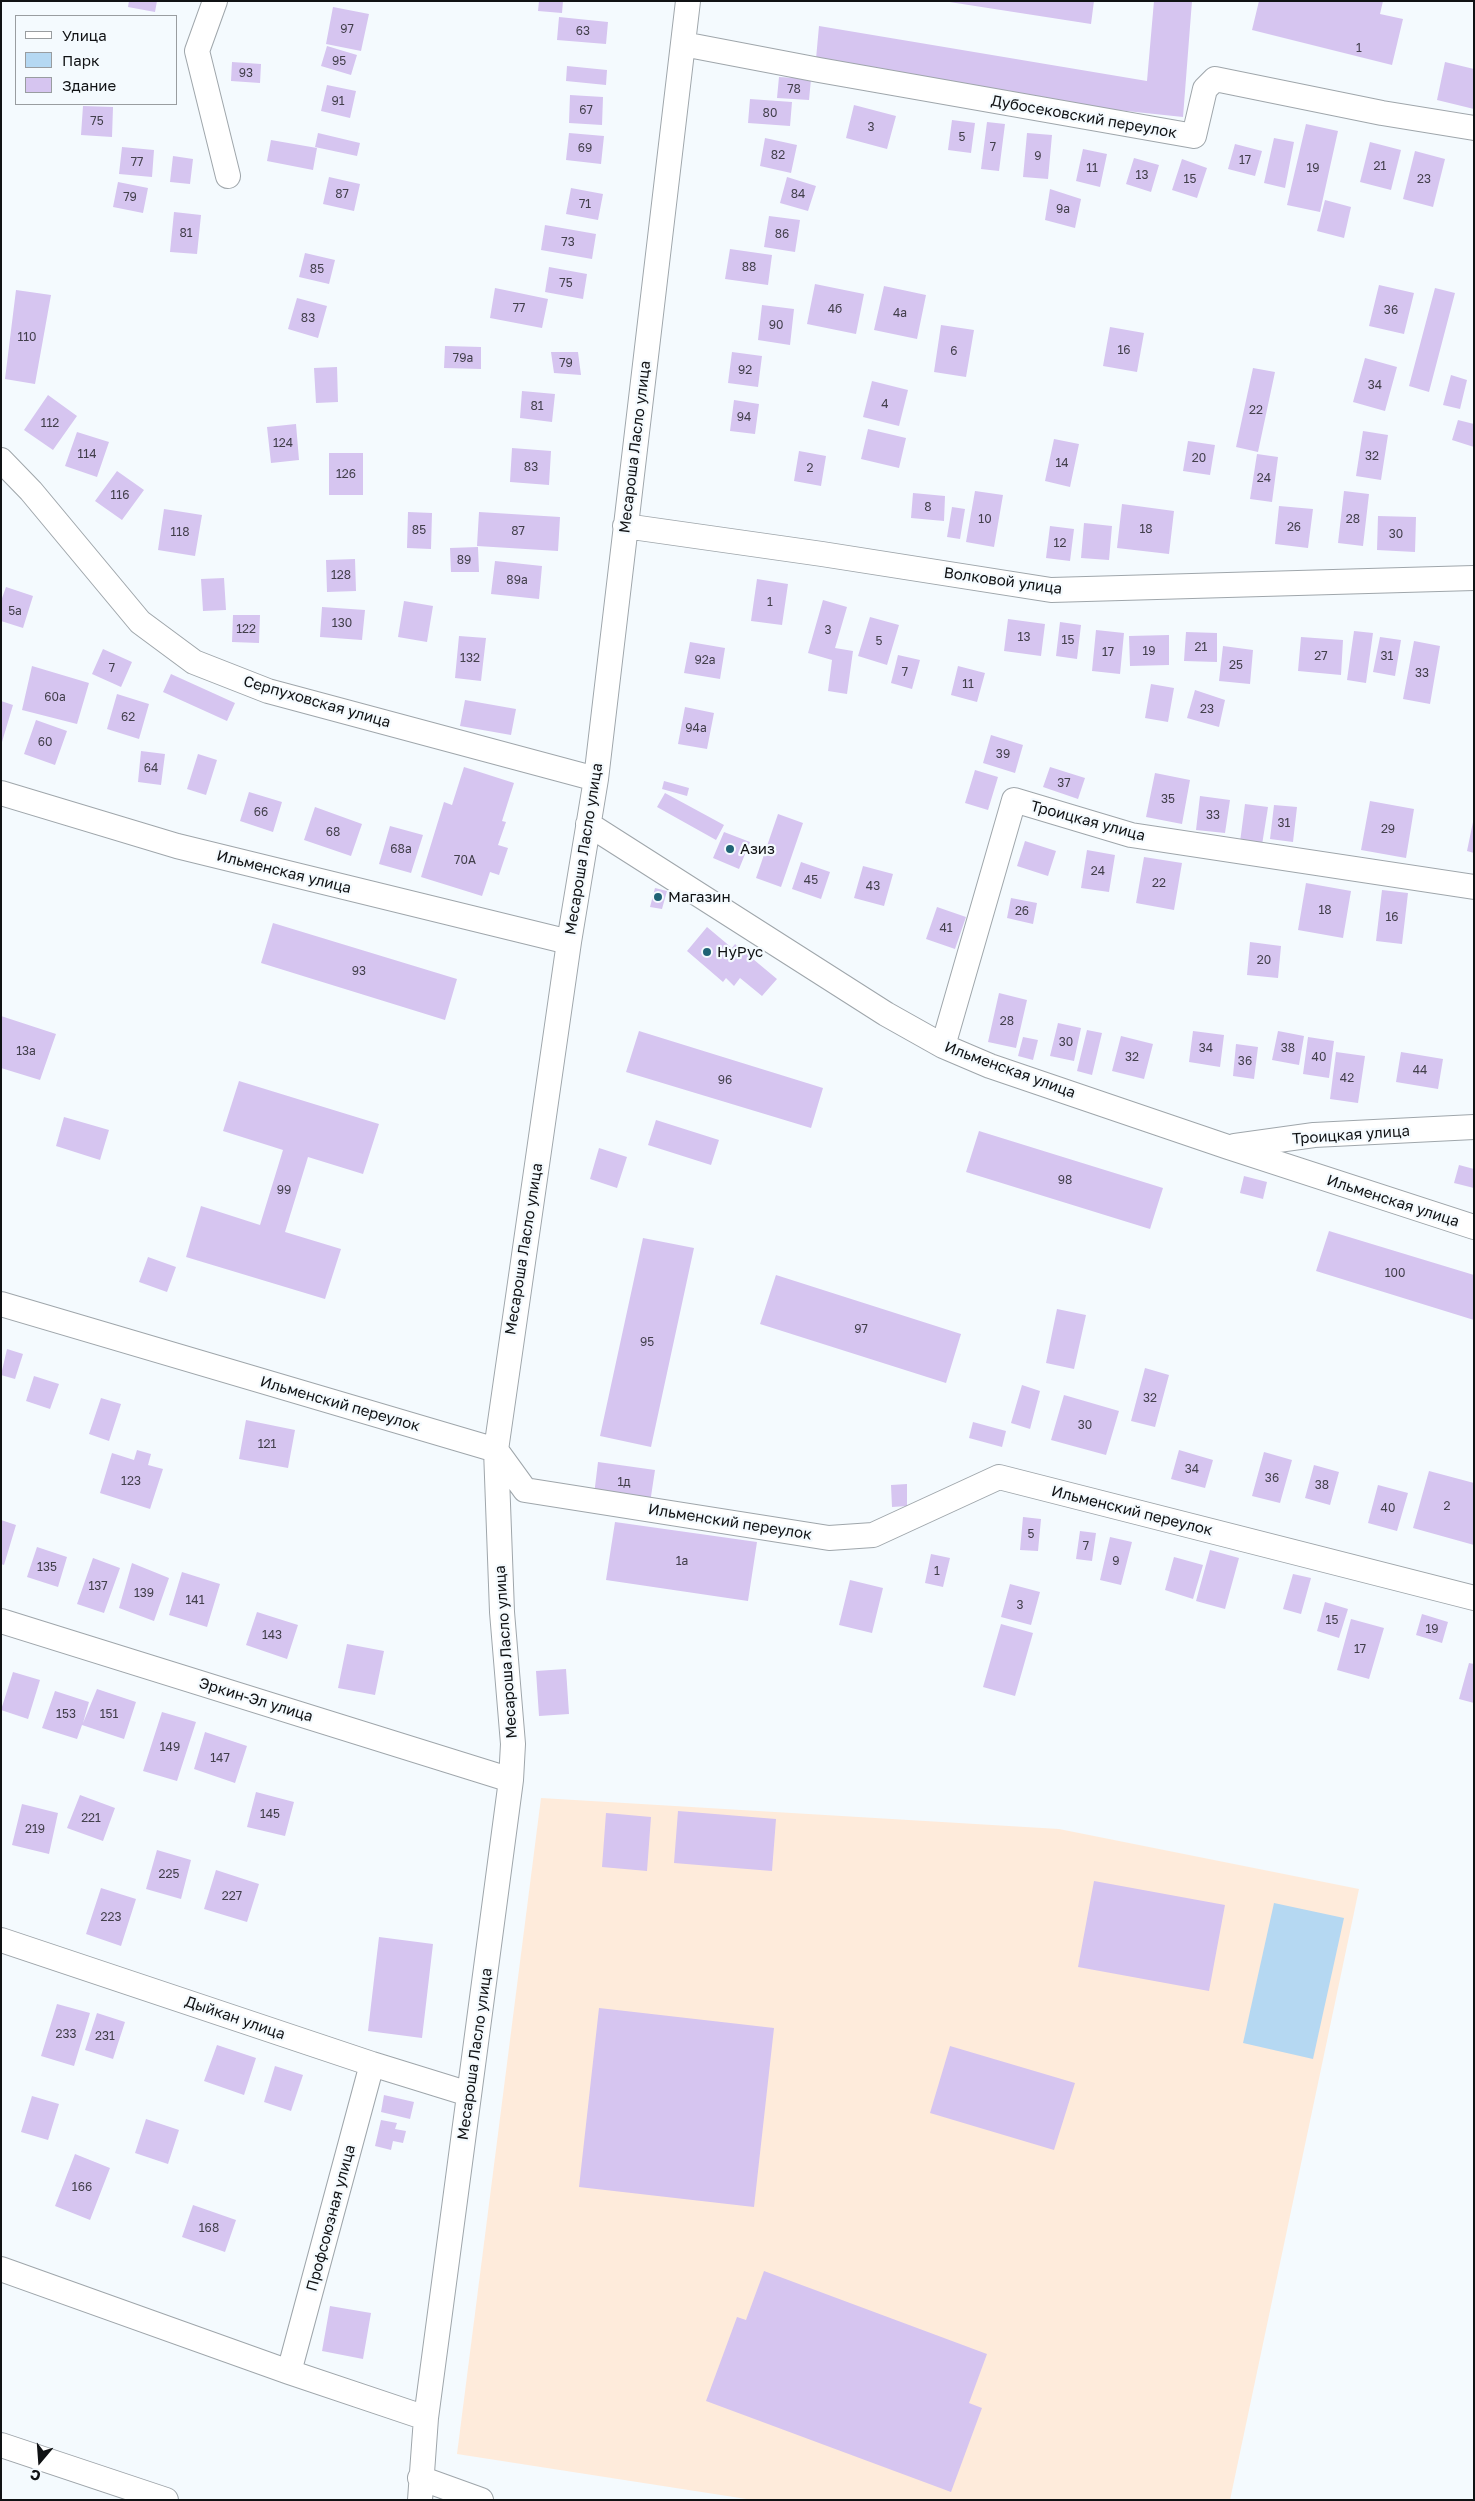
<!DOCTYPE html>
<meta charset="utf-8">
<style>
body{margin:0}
#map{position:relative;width:1475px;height:2501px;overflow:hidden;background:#f4fafe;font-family:"Golos Text",sans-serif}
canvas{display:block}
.frame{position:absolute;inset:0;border:2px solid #101214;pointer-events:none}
.legend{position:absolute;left:15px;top:15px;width:162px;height:90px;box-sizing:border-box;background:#f4fafe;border:1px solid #999da0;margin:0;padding:6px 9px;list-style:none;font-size:15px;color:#101214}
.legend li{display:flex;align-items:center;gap:10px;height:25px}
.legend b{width:25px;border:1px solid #999da0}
.north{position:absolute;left:15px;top:2436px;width:50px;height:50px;-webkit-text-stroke:4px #f4fafe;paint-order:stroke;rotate:198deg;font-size:14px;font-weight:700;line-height:20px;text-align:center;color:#101214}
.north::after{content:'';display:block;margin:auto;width:18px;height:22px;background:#101214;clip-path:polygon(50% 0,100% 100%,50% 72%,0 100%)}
</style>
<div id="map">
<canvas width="1475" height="2501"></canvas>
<div class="frame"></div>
<ul class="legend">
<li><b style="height:6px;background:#fff"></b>Улица</li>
<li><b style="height:14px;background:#b5d8f2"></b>Парк</li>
<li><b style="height:14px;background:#d6c5f0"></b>Здание</li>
</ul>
<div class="north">С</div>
</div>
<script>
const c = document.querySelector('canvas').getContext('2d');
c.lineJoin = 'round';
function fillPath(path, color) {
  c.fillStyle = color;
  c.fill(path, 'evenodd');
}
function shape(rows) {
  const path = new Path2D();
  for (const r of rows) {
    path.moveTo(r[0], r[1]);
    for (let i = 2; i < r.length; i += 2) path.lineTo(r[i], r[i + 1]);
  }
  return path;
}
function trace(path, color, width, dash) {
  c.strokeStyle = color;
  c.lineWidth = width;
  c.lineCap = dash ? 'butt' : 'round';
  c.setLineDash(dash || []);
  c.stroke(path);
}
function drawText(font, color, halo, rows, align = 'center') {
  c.font = font + ' "Golos Text",sans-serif';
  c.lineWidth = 4.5;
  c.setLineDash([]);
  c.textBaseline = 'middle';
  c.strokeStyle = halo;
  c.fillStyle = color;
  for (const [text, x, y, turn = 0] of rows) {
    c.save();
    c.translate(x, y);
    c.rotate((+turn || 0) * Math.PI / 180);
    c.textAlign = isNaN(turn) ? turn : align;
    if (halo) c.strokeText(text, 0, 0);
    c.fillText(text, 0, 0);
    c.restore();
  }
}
fillPath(shape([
 [541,1798,1059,1829,1359,1889,1230,2500,753,2500,457,2454]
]), '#feebdb');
fillPath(shape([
 [1274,1903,1344,1918,1313,2059,1243,2043]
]), '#b5d8f2');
fillPath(shape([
 [129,1,157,1,155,12,128,7],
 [539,1,563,1,562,13,538,11],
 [943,1,1094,1,1091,24],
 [1154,1,1192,1,1183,117,1098,108,816,59,819,26,1147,81],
 [1259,1,1383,1,1380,14,1403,19,1392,65,1252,30],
 [333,7,369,14,361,51,326,44],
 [559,17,608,22,606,44,557,40],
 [327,46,357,55,351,75,321,66],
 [232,62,261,64,260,83,231,81],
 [1445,62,1474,69,1474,109,1437,100],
 [567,66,607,70,606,85,566,81],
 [779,77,811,79,809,100,777,98],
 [327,85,356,91,350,118,321,111],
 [570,95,603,97,602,125,569,123],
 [750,99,792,102,790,126,748,123],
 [854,105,896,116,887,149,846,138],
 [83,106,113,107,112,137,81,135],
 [952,120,975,123,971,153,948,150],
 [987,122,1005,124,999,171,981,169],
 [1306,124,1338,131,1320,212,1287,205],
 [318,133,360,143,357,156,315,147],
 [569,133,604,136,601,164,566,160],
 [1027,133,1052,135,1048,179,1023,177],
 [765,138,797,145,791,173,760,166],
 [1274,138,1294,142,1285,188,1264,183],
 [271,140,317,148,313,170,267,161],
 [1370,142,1401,150,1391,190,1360,182],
 [1235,144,1262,151,1255,176,1228,169],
 [122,147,154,150,152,177,119,174],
 [1083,149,1107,154,1100,187,1076,181],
 [1415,151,1445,159,1433,207,1403,199],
 [173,156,193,159,190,184,170,182],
 [1134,158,1159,165,1151,192,1126,184],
 [1182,159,1207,168,1197,198,1172,190],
 [329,177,360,184,354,211,323,204],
 [787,177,816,186,808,211,780,203],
 [118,182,148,188,143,213,113,207],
 [571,188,603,194,598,220,566,214],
 [1050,189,1081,199,1075,228,1045,220],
 [1325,200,1351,207,1344,238,1317,231],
 [174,212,201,215,197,254,170,252],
 [769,216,800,220,795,252,764,247],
 [545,225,596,234,592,259,541,250],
 [730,249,772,255,768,285,725,279],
 [305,253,335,260,329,284,299,277],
 [549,267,587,274,583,299,545,292],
 [815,284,864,294,856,334,807,324],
 [1379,285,1414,293,1404,334,1369,326],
 [884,286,926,295,917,339,874,330],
 [495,288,548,299,542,328,490,318],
 [1435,288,1455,293,1429,392,1409,386],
 [16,290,51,295,35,384,5,379],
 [297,298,327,306,318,338,288,329],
 [762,305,794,309,790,345,758,340],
 [941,325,974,330,966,377,934,372],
 [1110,327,1144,333,1137,372,1103,366],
 [445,346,481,347,481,369,444,368],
 [551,352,578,352,581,375,554,373],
 [732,352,762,356,758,387,728,383],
 [1365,358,1397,367,1385,411,1353,402],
 [337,367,338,402,316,403,314,368],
 [1253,368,1275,372,1258,452,1236,447],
 [1451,375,1467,380,1460,409,1443,405],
 [872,381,908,390,899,426,863,417],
 [522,391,555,394,552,422,520,418],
 [48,395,77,416,53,450,24,430],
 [734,400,759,404,755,434,730,431],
 [1458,420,1474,424,1474,447,1452,440],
 [296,424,299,460,271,463,267,427],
 [868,429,906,438,899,468,861,459],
 [1363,431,1388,435,1381,480,1356,476],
 [77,432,109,442,97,477,65,466],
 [1054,439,1079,444,1070,487,1045,481],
 [1188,441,1215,445,1210,475,1183,471],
 [512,448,551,451,549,485,510,482],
 [799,451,826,456,821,486,794,481],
 [329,453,363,453,363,495,329,495],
 [1257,454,1278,457,1272,502,1250,499],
 [117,471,144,490,122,520,95,501],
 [975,491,1003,495,994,547,966,542],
 [1344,491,1369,494,1363,546,1338,543],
 [913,493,945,496,944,521,911,518],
 [1122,504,1174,511,1169,554,1117,548],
 [1279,506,1313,509,1308,548,1275,544],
 [952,507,965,509,960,539,947,537],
 [164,509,202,515,195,556,158,550],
 [408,512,432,513,431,549,407,548],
 [479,512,560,517,558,551,477,546],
 [1378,516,1416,517,1415,552,1377,550],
 [1084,523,1112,526,1109,560,1081,558],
 [1050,526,1074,529,1070,561,1046,558],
 [478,547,479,572,451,572,450,548],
 [355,559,356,591,327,592,326,560],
 [495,561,542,566,539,599,491,594],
 [224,578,226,610,203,611,201,579],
 [757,579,788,584,782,625,751,621],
 [6,587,33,596,23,628,1,621,1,601],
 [823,600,847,607,835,648,853,651,847,694,828,691,832,660,808,653],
 [404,601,433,606,427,642,398,637],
 [322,607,365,610,362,640,320,637],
 [233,615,260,615,259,643,232,642],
 [870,617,899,625,887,665,858,656],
 [1008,619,1045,624,1041,656,1004,651],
 [1060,622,1081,625,1077,659,1056,656],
 [1096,630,1124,633,1120,674,1092,671],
 [1354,631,1373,633,1366,683,1347,680],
 [1186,632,1217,633,1217,662,1184,661],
 [1169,635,1169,665,1130,666,1129,636],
 [459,636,486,638,481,681,455,678],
 [1301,637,1343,640,1341,675,1298,671],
 [1380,637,1401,640,1395,676,1373,672],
 [1414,641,1440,646,1430,704,1403,699],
 [690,642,725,648,720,679,684,673],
 [1223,646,1253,650,1250,684,1219,681],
 [103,649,132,662,121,687,92,674],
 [898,655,920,660,912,689,891,683],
 [32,666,89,683,77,724,22,710],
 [958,666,985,673,977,702,951,695],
 [171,674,235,703,227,721,163,692],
 [1151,684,1174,688,1168,722,1145,718],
 [1195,690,1225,700,1219,727,1187,718],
 [117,694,149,704,139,739,107,729],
 [465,700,516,709,511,735,460,726],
 [1,701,13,705,2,742,1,742],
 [685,707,714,713,707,749,678,744],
 [36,720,67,731,55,765,24,754],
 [991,735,1023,745,1015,773,983,763],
 [141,751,165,754,161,785,138,782],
 [198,754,217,760,206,795,187,789],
 [464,767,514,783,502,821,506,822,498,845,508,848,499,875,490,872,482,896,421,877,444,802,452,805],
 [1050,767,1085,778,1078,799,1043,787],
 [975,770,998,777,988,810,965,803],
 [1155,773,1190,780,1182,824,1146,817],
 [664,781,689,788,687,796,662,789],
 [249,792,282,802,273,832,240,821],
 [665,793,724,825,716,840,657,807],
 [1200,796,1230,800,1225,833,1196,830],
 [1370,801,1414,809,1406,858,1361,850],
 [1245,804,1268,807,1262,845,1240,842],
 [1274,805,1297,807,1293,842,1270,839],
 [315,807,362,824,351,856,304,840],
 [778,814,803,823,781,887,756,878],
 [1473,822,1474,822,1474,853,1467,851],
 [390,826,423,835,411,873,379,864],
 [724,832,750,842,739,869,713,858],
 [1025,841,1056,851,1048,876,1017,866],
 [1087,850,1115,855,1109,892,1081,888],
 [1144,857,1182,863,1174,910,1136,903],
 [801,862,830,872,821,899,792,889],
 [863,866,893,874,884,906,854,898],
 [1306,883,1351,891,1343,938,1298,930],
 [655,888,667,891,662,909,650,907],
 [1382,890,1408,893,1402,944,1376,941],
 [1011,898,1037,903,1033,924,1007,918],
 [937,907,966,917,955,949,926,939],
 [273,923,457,979,445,1020,261,963],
 [707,927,732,948,735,944,777,979,762,996,740,978,734,986,726,978,723,982,687,951],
 [1250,942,1281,946,1278,978,1247,975],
 [999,993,1027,1000,1016,1048,988,1042],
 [1,1016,56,1034,40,1080,1,1068],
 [1058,1023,1081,1028,1074,1061,1050,1056],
 [1087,1030,1102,1033,1092,1075,1077,1071],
 [639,1031,823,1088,811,1128,626,1072],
 [1193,1031,1224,1035,1220,1067,1189,1062],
 [1278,1031,1304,1036,1299,1065,1272,1060],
 [1121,1036,1153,1044,1144,1079,1112,1071],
 [1023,1037,1038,1040,1033,1060,1018,1056],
 [1308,1037,1334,1041,1329,1078,1303,1074],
 [1236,1044,1258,1047,1254,1079,1233,1076],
 [1336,1052,1365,1056,1358,1103,1330,1099],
 [1401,1052,1443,1059,1438,1089,1396,1082],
 [239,1081,379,1124,363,1174,308,1157,285,1232,341,1249,325,1299,186,1257,201,1206,260,1225,283,1150,223,1131],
 [64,1117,109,1130,100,1160,56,1146],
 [656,1120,719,1140,711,1165,648,1145],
 [979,1131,1163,1188,1150,1229,966,1172],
 [599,1148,627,1157,617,1188,590,1179],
 [1459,1165,1474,1169,1474,1188,1454,1183],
 [1244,1176,1267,1182,1263,1199,1240,1193],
 [1329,1231,1474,1275,1474,1320,1316,1271],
 [643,1238,694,1248,651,1447,600,1436],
 [148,1257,176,1267,167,1292,139,1282],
 [776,1275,961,1334,946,1383,760,1324],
 [1057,1309,1086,1315,1074,1369,1046,1363],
 [7,1349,23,1354,15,1379,1,1375],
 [1145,1368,1169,1375,1155,1427,1131,1421],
 [34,1376,59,1384,50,1409,26,1401],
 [1022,1385,1040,1391,1030,1429,1011,1423],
 [1064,1395,1119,1411,1106,1455,1051,1440],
 [101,1398,121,1404,109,1441,89,1434],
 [246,1420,295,1430,288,1468,239,1459],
 [973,1422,1006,1431,1002,1447,969,1438],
 [137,1450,151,1454,148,1465,163,1469,150,1509,100,1493,112,1453,134,1460],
 [1179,1450,1213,1460,1205,1488,1171,1479],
 [1264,1452,1292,1460,1280,1503,1252,1496],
 [598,1462,655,1470,650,1503,594,1495],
 [1314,1465,1339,1472,1330,1505,1305,1498],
 [1429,1471,1474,1483,1474,1545,1413,1528],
 [907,1484,907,1506,892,1507,891,1485],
 [1378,1485,1408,1493,1397,1531,1368,1523],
 [1023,1517,1041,1519,1038,1551,1020,1550],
 [1,1520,16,1525,4,1565,1,1564],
 [615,1522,757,1542,748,1601,606,1580],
 [1080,1531,1096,1533,1092,1561,1076,1559],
 [1110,1537,1132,1542,1121,1585,1100,1580],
 [37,1547,67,1557,58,1587,27,1577],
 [1210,1550,1239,1558,1225,1609,1196,1601],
 [931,1554,950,1558,943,1587,925,1583],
 [1174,1557,1203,1565,1193,1599,1165,1590],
 [93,1558,120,1568,104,1613,77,1604],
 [132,1563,169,1578,154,1621,119,1608],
 [182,1572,220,1584,207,1627,169,1615],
 [1293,1574,1311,1578,1301,1614,1283,1609],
 [850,1580,883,1588,872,1633,839,1625],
 [1010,1584,1040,1592,1031,1625,1001,1617],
 [1325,1602,1348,1609,1339,1638,1317,1631],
 [257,1612,298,1625,287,1659,246,1645],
 [1422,1614,1448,1622,1442,1643,1416,1635],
 [1351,1619,1384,1628,1369,1679,1337,1670],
 [1001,1624,1033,1633,1015,1696,983,1687],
 [347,1644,384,1651,375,1695,338,1688],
 [1469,1663,1474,1664,1474,1703,1459,1699],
 [566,1669,569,1714,539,1716,536,1671],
 [13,1672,40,1680,28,1719,1,1710],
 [97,1689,136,1702,124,1739,82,1725,77,1739,42,1728,55,1691,89,1702,83,1723],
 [162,1712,196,1722,177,1781,143,1771],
 [205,1732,247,1746,235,1783,194,1769],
 [256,1792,294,1802,285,1836,247,1827],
 [80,1795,115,1808,103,1841,67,1828],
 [22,1804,58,1813,49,1854,12,1845],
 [678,1811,776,1819,772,1871,674,1863],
 [606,1813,651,1817,647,1871,602,1867],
 [157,1850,191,1860,181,1899,146,1889],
 [216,1870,259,1884,247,1922,204,1909],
 [1094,1881,1225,1905,1209,1991,1078,1967],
 [101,1888,136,1899,121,1946,86,1934],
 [379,1937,433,1944,422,2038,368,2031],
 [57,2004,90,2013,74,2066,41,2056],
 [599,2008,774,2028,754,2207,579,2187],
 [97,2013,125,2022,113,2059,85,2050],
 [217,2045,256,2058,244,2095,204,2081],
 [950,2046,1075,2083,1054,2150,930,2113],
 [275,2066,303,2075,291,2111,264,2102],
 [384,2095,414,2102,410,2119,381,2112],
 [32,2096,59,2104,48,2140,21,2132],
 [146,2119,179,2130,168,2164,135,2153],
 [381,2120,397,2123,395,2129,406,2131,403,2143,393,2141,391,2150,375,2146],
 [75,2154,110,2168,90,2220,55,2206],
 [193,2205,236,2220,225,2252,182,2237],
 [764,2271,987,2354,969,2403,982,2408,951,2492,706,2401,737,2317,746,2320],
 [330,2306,371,2313,363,2359,322,2351]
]), '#d6c5f0');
const minor = shape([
 [215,1,197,51,228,176],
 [683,44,819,70,1194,136,1205,89,1215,79,1382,113,1474,128],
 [1,460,31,491,140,622,194,662,268,691,596,779],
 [625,526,822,554,1051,590,1474,578],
 [1,793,177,846,569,942],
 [588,824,886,1014,943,1046,990,1066,1228,1147,1474,1227],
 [943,1046,1014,800,1131,835,1474,887],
 [1235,1146,1314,1135,1474,1127],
 [1,1304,496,1450,525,1490,829,1538,873,1535,999,1477,1474,1598],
 [1,1621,511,1780],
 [1,1940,372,2064,469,2094],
 [1,2269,289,2372,426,2418],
 [289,2372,372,2064],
 [1,2445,166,2500],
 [420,2478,481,2500],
 [420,2500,426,2418,511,1780,513,1744,502,1612,496,1450,569,942,596,779,688,1]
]);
trace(minor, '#9fa6ab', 26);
trace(minor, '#fff', 24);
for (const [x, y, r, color] of [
 [730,849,5,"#1f6375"],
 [658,897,5,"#1f6375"],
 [707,952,5,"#1f6375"]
]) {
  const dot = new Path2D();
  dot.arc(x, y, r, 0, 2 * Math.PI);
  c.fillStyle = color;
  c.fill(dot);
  trace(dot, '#f4fafe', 2);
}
drawText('12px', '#423f4b', null, [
 ["97",347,29],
 ["63",583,31],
 ["1",1359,48],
 ["95",339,61],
 ["93",246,73],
 ["78",794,89],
 ["91",338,101],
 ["67",586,110],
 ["80",770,113],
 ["75",97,121],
 ["3",871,127],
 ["5",962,137],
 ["7",993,147],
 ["69",585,148],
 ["82",778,155],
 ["9",1038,156],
 ["17",1245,160],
 ["77",137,162],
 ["21",1380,166],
 ["11",1092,168],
 ["19",1313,168],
 ["13",1142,175],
 ["15",1190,179],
 ["23",1424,179],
 ["87",342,194],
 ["84",798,194],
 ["79",130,197],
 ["71",585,204],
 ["9а",1063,209],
 ["81",186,233],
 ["86",782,234],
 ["73",568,242],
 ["88",749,267],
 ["85",317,269],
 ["75",566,283],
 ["77",519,308],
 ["4б",835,309],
 ["36",1391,310],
 ["4а",900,313],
 ["83",308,318],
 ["90",776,325],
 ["110",27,337],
 ["16",1124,350],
 ["6",954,351],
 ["79а",463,358],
 ["79",566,363],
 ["92",745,370],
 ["34",1375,385],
 ["4",885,404],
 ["81",537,406],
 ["22",1256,410],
 ["94",744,417],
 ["112",50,423],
 ["124",283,443],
 ["114",87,454],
 ["32",1372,456],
 ["20",1199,458],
 ["14",1062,463],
 ["83",531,467],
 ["2",810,468],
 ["126",346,474],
 ["24",1264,478],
 ["116",120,495],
 ["8",928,507],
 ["10",985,519],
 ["28",1353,519],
 ["26",1294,527],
 ["18",1146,529],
 ["85",419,530],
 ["87",518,531],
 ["118",180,532],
 ["30",1396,534],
 ["12",1060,543],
 ["89",464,560],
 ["128",341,575],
 ["89а",517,580],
 ["1",770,602],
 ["5а",15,611],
 ["130",342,623],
 ["122",246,629],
 ["3",828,630],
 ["13",1024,637],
 ["15",1068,640],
 ["5",879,641],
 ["21",1201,647],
 ["19",1149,651],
 ["17",1108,652],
 ["27",1321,656],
 ["31",1387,656],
 ["132",470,658],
 ["92а",705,660],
 ["25",1236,665],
 ["7",112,668],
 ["7",905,672],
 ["33",1422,673],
 ["11",968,684],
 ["60а",55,697],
 ["23",1207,709],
 ["62",128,717],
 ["94а",696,728],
 ["60",45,742],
 ["39",1003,754],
 ["64",151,768],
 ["37",1064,783],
 ["35",1168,799],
 ["66",261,812],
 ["33",1213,815],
 ["31",1284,823],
 ["29",1388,829],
 ["68",333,832],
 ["68а",401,849],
 ["70А",465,860],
 ["24",1098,871],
 ["45",811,880],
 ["22",1159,883],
 ["43",873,886],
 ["18",1325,910],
 ["26",1022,911],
 ["16",1392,917],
 ["41",946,928],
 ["20",1264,960],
 ["93",359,971],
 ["28",1007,1021],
 ["30",1066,1042],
 ["34",1206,1048],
 ["38",1288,1048],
 ["13а",26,1051],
 ["32",1132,1057],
 ["40",1319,1057],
 ["36",1245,1061],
 ["44",1420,1070],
 ["42",1347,1078],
 ["96",725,1080],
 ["98",1065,1180],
 ["99",284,1190],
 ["100",1395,1273],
 ["97",861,1329],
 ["95",647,1342],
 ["32",1150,1398],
 ["30",1085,1425],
 ["121",267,1444],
 ["34",1192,1469],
 ["36",1272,1478],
 ["123",131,1481],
 ["1д",624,1482],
 ["38",1322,1485],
 ["2",1447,1506],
 ["40",1388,1508],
 ["5",1031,1534],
 ["7",1086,1546],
 ["1а",682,1561],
 ["9",1116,1561],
 ["135",47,1567],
 ["1",937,1571],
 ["137",98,1586],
 ["139",144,1593],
 ["141",195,1600],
 ["3",1020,1605],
 ["15",1332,1620],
 ["19",1432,1629],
 ["143",272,1635],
 ["17",1360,1649],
 ["153",66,1714],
 ["151",109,1714],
 ["149",170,1747],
 ["147",220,1758],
 ["145",270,1814],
 ["221",91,1818],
 ["219",35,1829],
 ["225",169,1874],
 ["227",232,1896],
 ["223",111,1917],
 ["233",66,2034],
 ["231",105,2036],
 ["166",82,2187],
 ["168",209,2228]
]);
drawText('15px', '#101214', '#f4fafe', [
 ["Дубосековский переулок",1084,117,10],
 ["Месароша Ласло улица",635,447,-83],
 ["Волковой улица",1003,581,8],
 ["Серпуховская улица",317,702,16],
 ["Троицкая улица",1088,821,15],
 ["Месароша Ласло улица",584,849,-81],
 ["Ильменская улица",284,872,14],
 ["Ильменская улица",1010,1070,20],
 ["Троицкая улица",1351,1135,-4],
 ["Ильменская улица",1393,1201,18],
 ["Месароша Ласло улица",524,1249,-81],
 ["Ильменский переулок",340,1404,16],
 ["Ильменский переулок",1132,1511,14],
 ["Ильменский переулок",730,1522,9],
 ["Месароша Ласло улица",506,1652,-94],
 ["Эркин-Эл улица",256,1700,17],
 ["Дыйкан улица",235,2018,19],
 ["Месароша Ласло улица",475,2054,-82],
 ["Профсоюзная улица",331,2218,-75]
]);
drawText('15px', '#101214', '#f4fafe', [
 ["Азиз",740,849],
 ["Магазин",668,897],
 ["НуРус",717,952]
], 'left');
</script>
